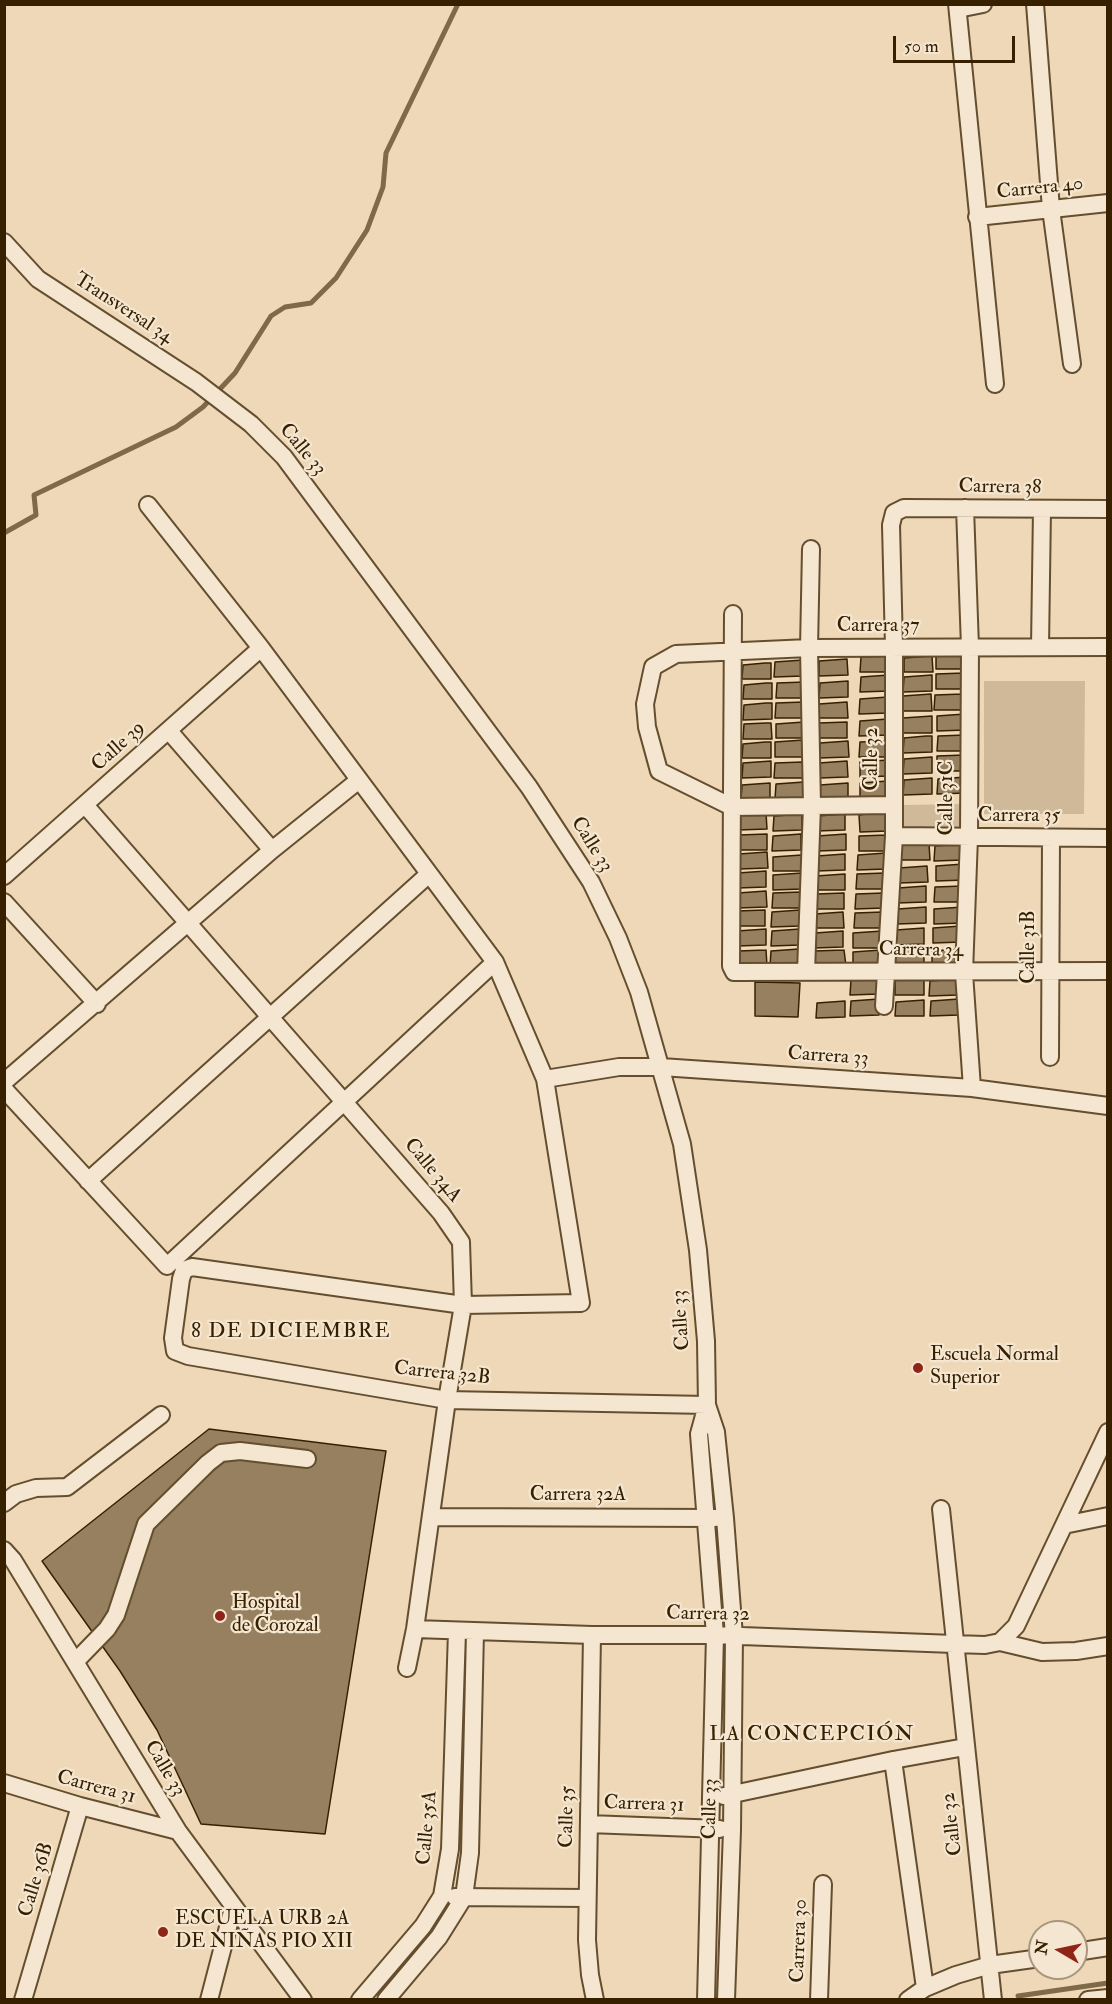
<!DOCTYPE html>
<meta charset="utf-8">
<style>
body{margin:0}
#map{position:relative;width:1112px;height:2004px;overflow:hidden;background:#eed8b7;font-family:"IM FELL Double Pica",serif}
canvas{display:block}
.frame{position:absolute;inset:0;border:6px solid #362000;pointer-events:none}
.north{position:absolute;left:1028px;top:1920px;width:60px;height:60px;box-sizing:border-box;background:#f4e6d0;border:2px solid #a8977d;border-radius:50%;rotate:279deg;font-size:16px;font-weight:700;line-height:24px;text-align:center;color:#362000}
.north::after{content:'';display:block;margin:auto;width:21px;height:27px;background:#8f2418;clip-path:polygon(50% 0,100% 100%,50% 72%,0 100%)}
.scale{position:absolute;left:893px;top:36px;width:122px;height:27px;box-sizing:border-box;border:3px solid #362000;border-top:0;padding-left:8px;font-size:18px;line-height:21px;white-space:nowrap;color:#362000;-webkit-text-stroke:4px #f4e6d0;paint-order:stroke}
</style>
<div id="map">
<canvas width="1112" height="2004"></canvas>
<div class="frame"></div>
<div class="north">N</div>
<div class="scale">50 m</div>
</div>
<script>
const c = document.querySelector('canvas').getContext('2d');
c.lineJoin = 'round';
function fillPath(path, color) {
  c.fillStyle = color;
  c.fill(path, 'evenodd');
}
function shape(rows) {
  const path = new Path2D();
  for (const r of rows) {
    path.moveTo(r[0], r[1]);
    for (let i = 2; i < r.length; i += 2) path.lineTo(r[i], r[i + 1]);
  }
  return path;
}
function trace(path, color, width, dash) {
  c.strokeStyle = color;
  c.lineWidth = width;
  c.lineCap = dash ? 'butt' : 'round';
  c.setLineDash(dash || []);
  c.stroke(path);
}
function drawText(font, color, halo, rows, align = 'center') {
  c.font = font + ' "IM FELL Double Pica",serif';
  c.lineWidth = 4.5;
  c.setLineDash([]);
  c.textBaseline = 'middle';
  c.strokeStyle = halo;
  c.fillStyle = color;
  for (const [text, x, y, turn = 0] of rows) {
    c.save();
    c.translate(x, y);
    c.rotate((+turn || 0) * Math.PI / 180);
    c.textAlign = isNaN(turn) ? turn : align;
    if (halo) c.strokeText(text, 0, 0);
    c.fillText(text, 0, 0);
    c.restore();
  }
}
fillPath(shape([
 [984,681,1085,681,1084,814,984,814],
 [963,804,964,830,903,830,904,805]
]), '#cfb998');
trace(shape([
 [4,533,36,515,34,495,176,427,203,407,235,373,271,316,285,307,311,303,336,278,367,230,383,187,386,153,458,4],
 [1018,1996,1108,1983]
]), '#7f6949', 5);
const building = shape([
 [965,653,965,669,936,669,936,655,965,653],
 [889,656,889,672,860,672,861,657,889,656],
 [932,656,933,672,904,672,904,658,932,656],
 [847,659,848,675,819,676,819,661,847,659],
 [803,660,803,676,774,677,775,662,803,660],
 [765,663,771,663,771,679,742,679,743,665,765,663],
 [964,673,965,689,936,689,936,674,964,673],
 [889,675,889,691,860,692,861,677,889,675],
 [932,675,932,691,903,692,904,677,932,675],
 [848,681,848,697,819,698,820,683,848,681],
 [805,682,805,698,776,698,777,683,805,682],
 [766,683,772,683,772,699,743,699,744,685,766,683],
 [931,694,932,711,903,711,903,696,931,694],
 [963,694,964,710,934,710,935,695,963,694],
 [888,697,888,713,859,714,860,699,888,697],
 [804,702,804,718,775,718,776,703,804,702],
 [847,702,848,718,819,718,819,704,847,702],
 [766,703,772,703,772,719,743,720,744,705,766,703],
 [965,714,966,730,937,731,937,716,965,714],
 [932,716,932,733,903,733,903,718,932,716],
 [888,719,888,735,859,736,860,721,888,719],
 [804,722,805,738,776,738,776,724,804,722],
 [847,722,847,738,818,738,819,723,847,722],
 [766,723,771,723,772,739,743,739,744,724,766,723],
 [966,735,966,751,937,751,938,736,966,735],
 [926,736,932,736,932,752,903,753,904,738,926,736],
 [803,740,804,757,775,757,775,742,803,740],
 [848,741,849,757,819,758,820,743,848,741],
 [888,741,888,757,859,757,860,742,888,741],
 [765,742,771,742,771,758,742,758,743,744,765,742],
 [965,755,966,771,937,771,937,756,965,755],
 [932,757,932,773,903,774,904,759,932,757],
 [888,760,889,776,860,777,860,762,888,760],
 [771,761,771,777,742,778,743,763,771,761],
 [847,761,848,777,819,778,819,763,847,761],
 [803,762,803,778,774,778,775,763,803,762],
 [966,777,966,793,937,794,938,779,966,777],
 [932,778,932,794,903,795,904,780,932,778],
 [888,781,889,797,860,797,860,783,888,781],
 [804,782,804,798,775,799,776,784,804,782],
 [770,783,770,799,741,800,742,785,770,783],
 [848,783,848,799,819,799,820,785,848,783],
 [887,811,888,831,860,832,859,815,887,811],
 [766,813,767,829,738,830,738,815,766,813],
 [802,814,802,830,773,831,774,816,802,814],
 [845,814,845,830,816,831,817,816,845,814],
 [767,834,767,850,738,850,739,835,767,834],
 [801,834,801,850,772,851,773,836,801,834],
 [846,834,846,850,817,851,817,836,846,834],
 [887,835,888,851,859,851,859,836,887,835],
 [929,844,930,860,901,860,901,845,929,844],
 [963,844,963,860,934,861,935,846,963,844],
 [767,852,768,868,739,869,739,854,767,852],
 [886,853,886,869,857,870,858,855,886,853],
 [845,854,845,870,816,871,817,856,845,854],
 [802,855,802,871,773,871,773,857,802,855],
 [964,864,965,880,936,881,936,866,964,864],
 [927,866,928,882,899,883,899,868,927,866],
 [766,871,766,887,737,888,738,873,766,871],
 [802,873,802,889,773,890,773,875,802,873],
 [885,873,885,889,856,889,857,874,885,873],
 [845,874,845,890,816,890,816,876,845,874],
 [926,886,926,902,897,903,898,888,926,886],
 [963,886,963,902,934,902,935,887,963,886],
 [766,891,767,907,738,908,738,893,766,891],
 [801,892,801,908,772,908,773,893,801,892],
 [844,893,844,909,815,909,816,894,844,893],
 [884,893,884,908,855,909,856,894,884,893],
 [926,907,926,923,897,924,898,909,926,907],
 [963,907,963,923,934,924,934,909,963,907],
 [765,910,765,926,736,926,737,911,765,910],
 [800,910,800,926,771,927,772,912,800,910],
 [843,912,844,928,815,928,815,914,843,912],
 [883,912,883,928,854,928,855,913,883,912],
 [961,926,962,942,933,943,933,928,961,926],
 [924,928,924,944,895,945,896,930,924,928],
 [766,929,766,945,737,946,737,931,766,929],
 [800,929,800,945,771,946,772,931,800,929],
 [843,931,843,947,814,948,815,933,843,931],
 [882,931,882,948,853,948,853,933,882,931],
 [799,949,799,965,770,966,771,951,799,949],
 [924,949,924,965,895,965,896,951,924,949],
 [960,949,961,965,932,965,932,951,960,949],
 [766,950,767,966,738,966,738,951,766,950],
 [844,950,846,966,814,968,814,951,844,950],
 [881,950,882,966,853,967,853,952,881,950],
 [879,978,879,994,850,995,851,980,879,978],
 [924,979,924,995,895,995,895,980,924,979],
 [958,979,958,995,929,996,930,981,958,979],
 [755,982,800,983,798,1017,755,1016,755,982],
 [879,999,879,1015,850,1016,851,1001,879,999],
 [959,999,959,1015,930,1016,931,1001,959,999],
 [924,1000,924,1016,895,1016,896,1002,924,1000],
 [845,1001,845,1017,816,1018,817,1003,845,1001],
 [209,1429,386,1451,325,1834,201,1824,157,1730,120,1671,42,1561,209,1429]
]);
fillPath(building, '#96805f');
trace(building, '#362000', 1.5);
const minor = shape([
 [957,4,995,384],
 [1035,4,1051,209,1072,364],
 [958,9,983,4],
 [977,217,1108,203],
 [4,242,38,279,196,382,251,424,284,457,529,787,591,882,618,938,639,992,682,1144,698,1250,706,1341,707,1405,716,1432,725,1518,734,1636,732,1830,726,2000],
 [148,505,261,648,495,962,545,1079,581,1303,463,1305,192,1267,184,1270,181,1279,173,1338,175,1351,188,1356,447,1400,707,1405],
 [965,508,970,647,969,837,964,973,972,1088],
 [733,614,731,966,734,972,1108,971],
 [1040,647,1042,509],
 [169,731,272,850],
 [85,805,441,1213,461,1242,463,1305,447,1400,415,1629,407,1668],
 [894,805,732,807,659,771,647,727,645,704,653,667,676,654,809,648,1108,647],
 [894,836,1108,838],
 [4,876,261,648],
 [4,902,97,1004],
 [806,972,812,806,809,648,811,549],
 [884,1006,894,836,894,647,891,525,894,513,904,508,1108,509],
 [1050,1057,1051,838],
 [545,1079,619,1067,661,1067,972,1088,1108,1106],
 [4,1082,272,850,359,780],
 [4,1089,167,1266,495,962],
 [88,1181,429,874],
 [4,1503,16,1494,36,1488,67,1487,161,1415],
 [941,1509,993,2000],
 [431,1517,715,1518],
 [1064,1525,1108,1516],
 [4,1550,13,1560,178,1831,303,2000],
 [415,1629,592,1635,715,1635,954,1644,985,1645,1000,1642,1042,1652,1076,1651,1108,1646],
 [592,1635,587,1940,590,1975,595,2000],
 [1000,1642,1016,1626,1108,1432],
 [75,1662,107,1629,116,1615,146,1524,208,1463,221,1453,240,1451,307,1459],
 [893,1760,925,1988],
 [4,1783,80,1806,178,1831],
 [724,1796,893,1760,965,1747],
 [589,1824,720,1829],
 [455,1897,587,1898],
 [1076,1952,1108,1947],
 [23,2000,80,1806],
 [209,2000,233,1908],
 [360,2000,423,1926,442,1896,450,1849,457,1631],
 [386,2000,439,1937,464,1897,470,1853,475,1632],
 [706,2000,715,1635,699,1434,707,1405],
 [819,2000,823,1884],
 [908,2000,925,1988,956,1975,990,1965,1040,1958],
 [1088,2000,1108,1998]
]);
trace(minor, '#644e2e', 20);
trace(minor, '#f4e6d0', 16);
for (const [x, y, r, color] of [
 [918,1368,6,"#8f2418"],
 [220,1616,6,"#8f2418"],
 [163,1932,6,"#8f2418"]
]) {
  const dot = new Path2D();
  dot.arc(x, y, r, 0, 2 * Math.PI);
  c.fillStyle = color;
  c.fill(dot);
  trace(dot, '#f4e6d0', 2);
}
drawText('20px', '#362000', '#f4e6d0', [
 ["Carrera 40",1040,189,-6],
 ["Transversal 34",123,309,33],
 ["Calle 33",302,450,50],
 ["Carrera 38",1000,488,1],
 ["Carrera 37",878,627],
 ["Calle 39",119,747,-42],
 ["Calle 32",873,759,-90],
 ["Calle 31C",948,798,-90],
 ["Carrera 35",1019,817],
 ["Calle 33",591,845,58],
 ["Calle 31B",1030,947,-90],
 ["Carrera 34",921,951,1],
 ["Carrera 33",828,1057,4],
 ["Calle 34A",432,1171,50],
 ["Calle 33",682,1320,-94],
 ["Carrera 32B",442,1374,6],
 ["Carrera 32A",578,1496],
 ["Carrera 32",708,1615,1],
 ["Calle 33",164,1769,59],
 ["Carrera 31",96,1788,15],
 ["Carrera 31",644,1805,2],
 ["Calle 33",711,1809,-89],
 ["Calle 35",568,1817,-89],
 ["Calle 32",953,1824,-97],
 ["Calle 35A",428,1828,-85],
 ["Calle 36B",37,1880,-73],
 ["Carrera 30",800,1941,-88]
]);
drawText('20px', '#362000', '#f4e6d0', [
 ["Escuela Normal",930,1356],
 ["Superior",930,1379],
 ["Hospital",232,1604],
 ["de Corozal",232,1627],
 ["ESCUELA URB 2A",175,1920],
 ["DE NIÑAS PIO XII",175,1943]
], 'left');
c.letterSpacing = '1.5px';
drawText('21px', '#362000', '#f4e6d0', [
 ["8 DE DICIEMBRE",291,1332],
 ["LA CONCEPCIÓN",812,1735]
]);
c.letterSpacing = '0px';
</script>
